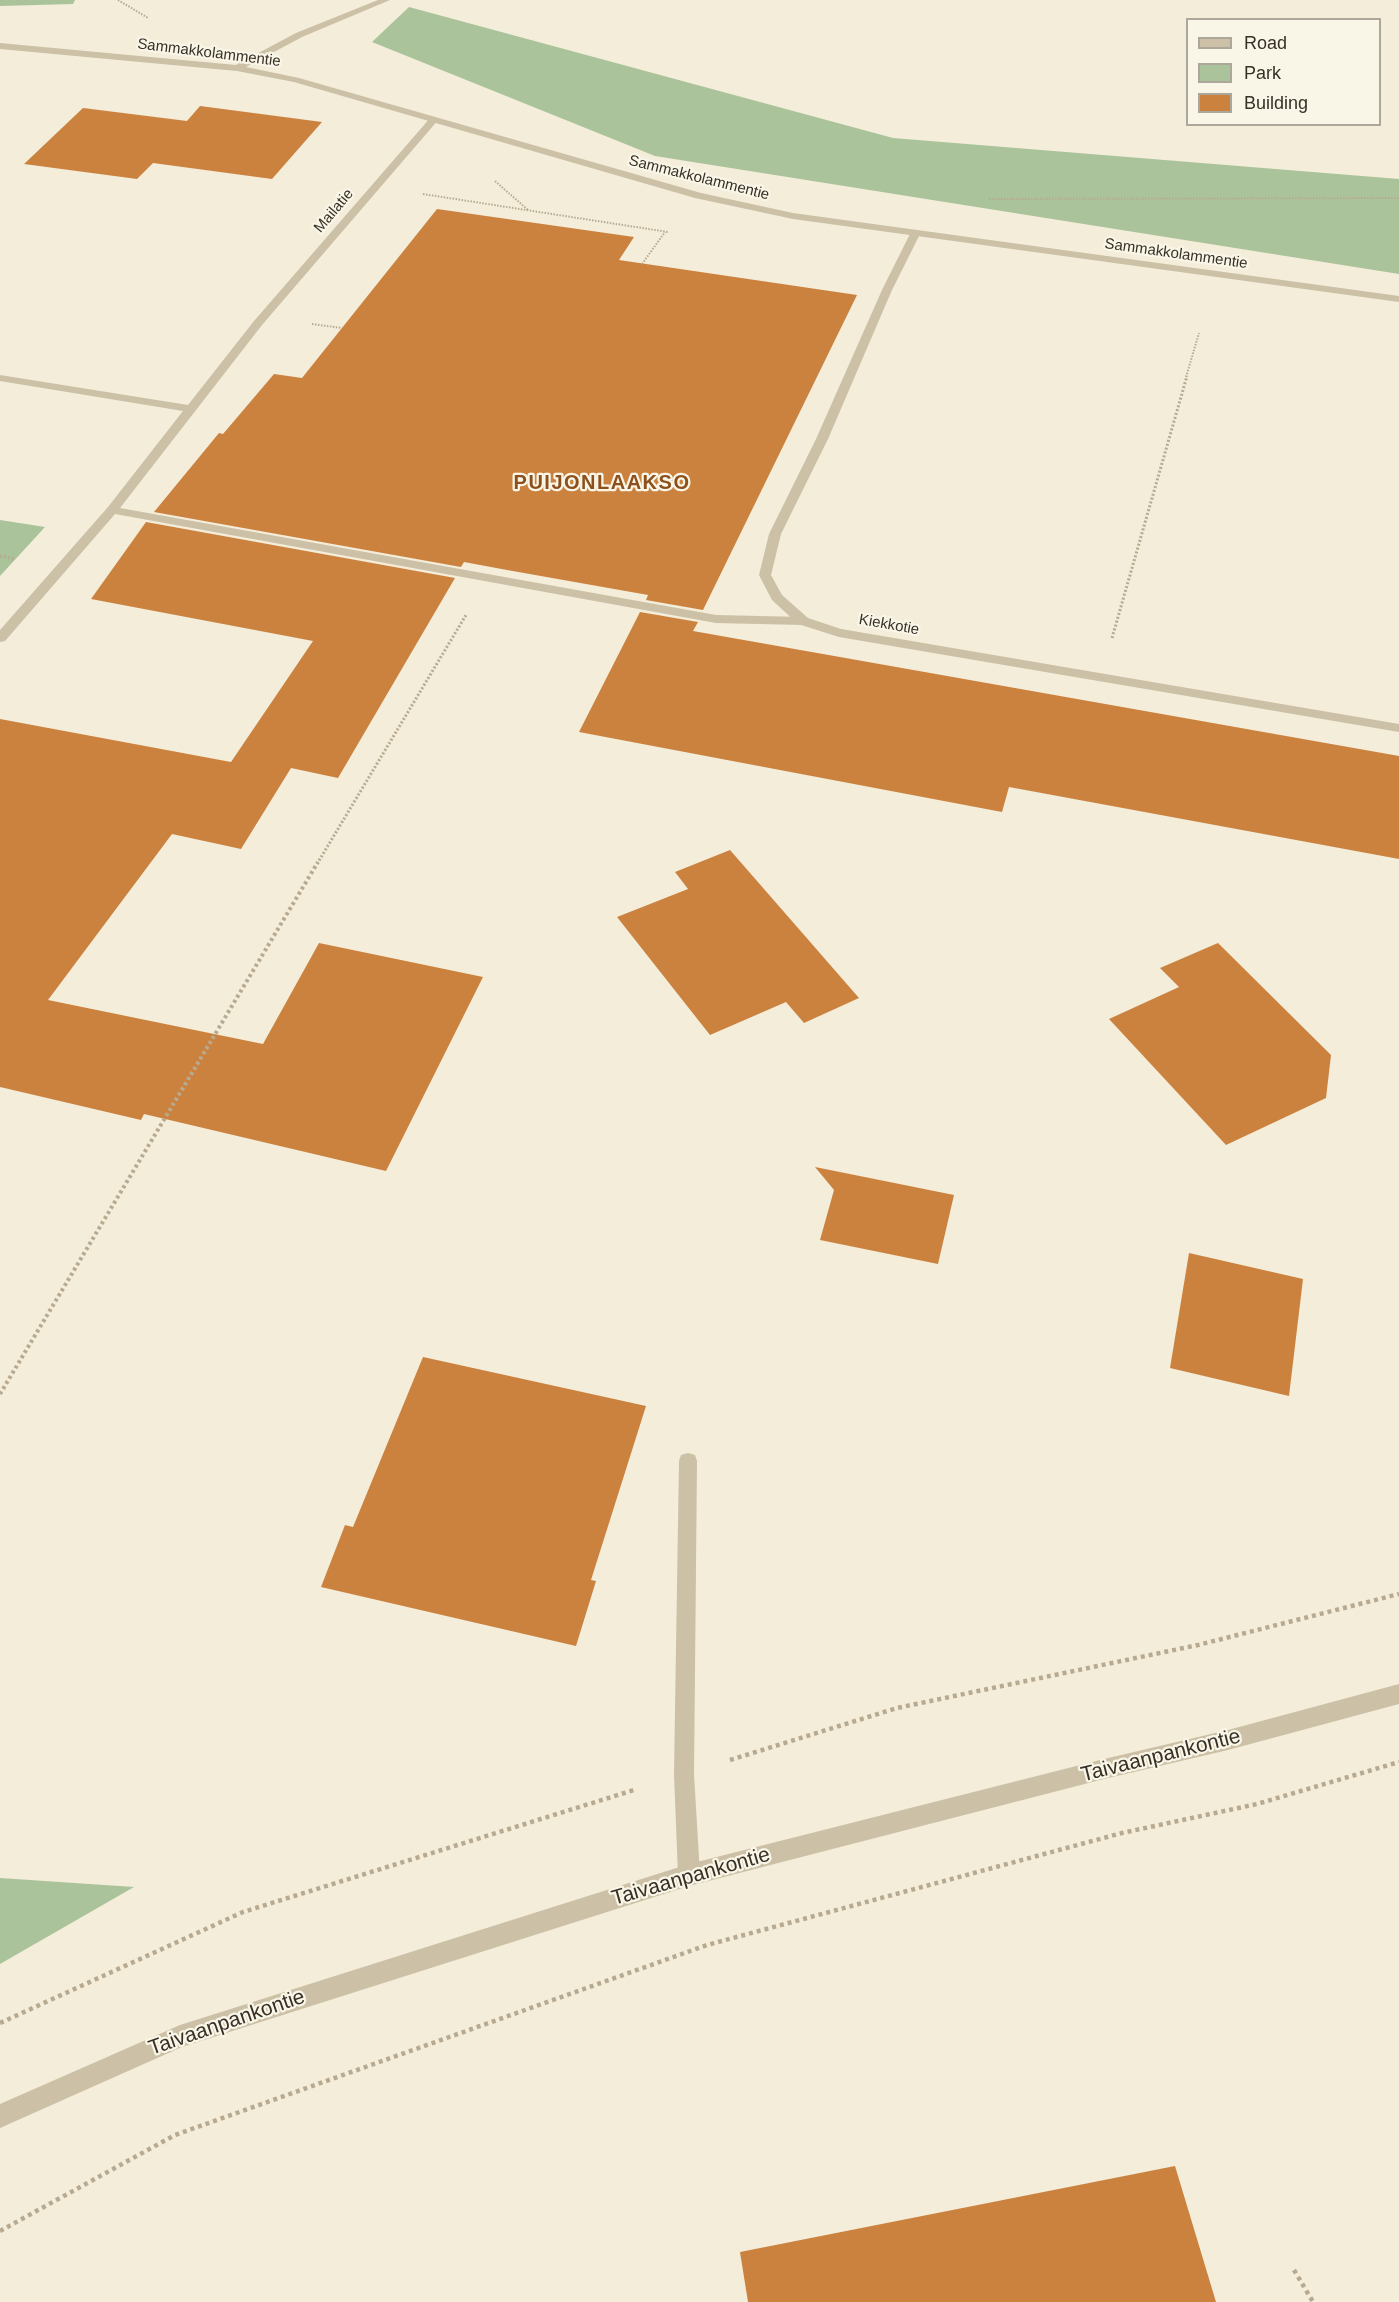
<!DOCTYPE html>
<style>
body{margin:0}
#map{position:relative;width:1399px;height:2302px;overflow:hidden;background:#f3edda;font-family:Arial,sans-serif}
canvas{display:block}
.legend{position:absolute;left:1186px;top:18px;width:195px;height:108px;box-sizing:border-box;background:#faf6e7;border:2px solid #aca79a;margin:0;padding:8px 10px;list-style:none;font-size:18px;color:#373027}
.legend li{display:flex;align-items:center;gap:12px;height:30px}
.legend b{width:30px;border:2px solid #aca79a}
</style>
<div id="map">
<canvas width="1399" height="2302"></canvas>
<ul class="legend">
<li><b style="height:8px;background:#ccc0a6"></b>Road</li>
<li><b style="height:16px;background:#abc39a"></b>Park</li>
<li><b style="height:16px;background:#cc823f"></b>Building</li>
</ul>
</div>
<script>
const c = document.querySelector('canvas').getContext('2d');
c.lineJoin = 'round';
function fillPath(path, color) {
  c.fillStyle = color;
  c.fill(path, 'evenodd');
}
function shape(rows) {
  const path = new Path2D();
  for (const r of rows) {
    path.moveTo(r[0], r[1]);
    for (let i = 2; i < r.length; i += 2) path.lineTo(r[i], r[i + 1]);
  }
  return path;
}
function trace(path, color, width, dash) {
  c.strokeStyle = color;
  c.lineWidth = width;
  c.lineCap = dash ? 'butt' : 'round';
  c.setLineDash(dash || []);
  c.stroke(path);
}
function drawText(font, color, halo, rows, align = 'center') {
  c.font = font + ' Arial,sans-serif';
  c.lineWidth = 4.5;
  c.setLineDash([]);
  c.textBaseline = 'middle';
  c.strokeStyle = halo;
  c.fillStyle = color;
  for (const [text, x, y, turn = 0] of rows) {
    c.save();
    c.translate(x, y);
    c.rotate((+turn || 0) * Math.PI / 180);
    c.textAlign = isNaN(turn) ? turn : align;
    if (halo) c.strokeText(text, 0, 0);
    c.fillText(text, 0, 0);
    c.restore();
  }
}
fillPath(shape([
 [0,0,75,0,73,4,0,6],
 [409,7,893,138,1399,179,1399,274,655,156,372,42],
 [0,520,45,527,0,576],
 [0,1878,134,1887,0,1964]
]), '#abc39a');
fillPath(shape([
 [200,106,322,122,272,179,153,163,137,179,24,164,83,108,187,121],
 [437,209,634,237,619,260,857,295,703,610,646,600,648,595,507,570,464,562,461,567,154,512,219,433,223,434,274,374,302,378],
 [146,522,455,578,338,778,291,768,241,849,172,834,48,1000,263,1044,319,943,483,977,386,1171,144,1114,141,1120,0,1087,0,719,231,762,313,641,91,599],
 [640,612,698,622,693,631,1399,756,1399,859,1009,787,1002,812,579,732],
 [730,850,859,998,804,1023,786,1002,710,1035,617,917,688,889,675,872],
 [1218,943,1331,1055,1326,1098,1226,1145,1109,1019,1179,987,1160,968],
 [815,1167,954,1195,938,1264,820,1240,834,1190],
 [1189,1253,1303,1279,1289,1396,1170,1368],
 [423,1357,646,1406,591,1580,596,1581,576,1646,321,1587,345,1525,353,1527],
 [1175,2166,1216,2302,748,2302,740,2252]
]), '#cc823f');
trace(shape([
 [118,0,148,18],
 [495,181,528,210],
 [423,194,668,232],
 [989,199,1399,198],
 [642,264,665,232],
 [312,324,342,328],
 [1186,377,1199,333]
]), '#b8aa90', 2, [1.5, 1.5]);
trace(shape([
 [0,556,14,559],
 [1112,638,1187,376],
 [317,864,466,615]
]), '#b8aa90', 3, [2, 2]);
trace(shape([
 [0,1394,318,862]
]), '#b8aa90', 4, [3, 3]);
trace(shape([
 [730,1760,897,1708,1198,1645,1399,1594],
 [0,2023,243,1912,637,1789],
 [0,2231,175,2135,707,1945,1122,1833,1257,1804,1399,1762],
 [1294,2270,1313,2302]
]), '#b8aa90', 4.5, [4, 4]);
fillPath(shape([
 [258,320,262,321,262,325,120,508,716,615,803,617,809,621,803,625,716,623,115,514,5,641,0,642,0,630,108,507,183,411,0,381,0,375,188,405,254,321,258,320],
 [688,1453,695,1455,697,1461,694,1774,700,1875,697,1883,689,1886,681,1883,678,1875,674,1774,679,1461,681,1455,688,1453]
]), '#ccc0a6');
fillPath(shape([
 [431,117,439,119,262,325,254,325,254,321,431,117],
 [915,231,920,234,892,290,828,439,781,534,771,575,782,595,808,618,841,629,1399,724,1399,732,839,637,798,624,772,600,759,575,769,534,816,439,882,290,910,234,915,231]
]), '#ccc0a6');
fillPath(shape([
 [378,0,390,0,302,37,246,67,299,78,701,193,793,213,1399,296,1399,302,793,219,695,198,294,82,237,71,0,49,0,43,236,65,296,33,378,0],
 [1399,1684,1399,1704,1228,1750,1104,1779,689,1886,182,2047,0,2128,0,2104,180,2025,689,1864,1104,1759,1228,1730,1399,1684]
]), '#ccc0a6');
drawText('15px', '#373027', '#faf6e7', [
 ["Sammakkolammentie",209,53,7],
 ["Sammakkolammentie",699,178,14],
 ["Mailatie",334,211,-50],
 ["Sammakkolammentie",1176,254,8],
 ["Kiekkotie",889,625,10]
]);
c.letterSpacing = '1.5px';
drawText('bold 20px', '#8b501c', '#faf6e7', [
 ["PUIJONLAAKSO",602,483]
]);
c.letterSpacing = '0px';
drawText('21px', '#373027', '#faf6e7', [
 ["Taivaanpankontie",1161,1756,-14],
 ["Taivaanpankontie",691,1877,-16],
 ["Taivaanpankontie",227,2023,-19]
]);
</script>
